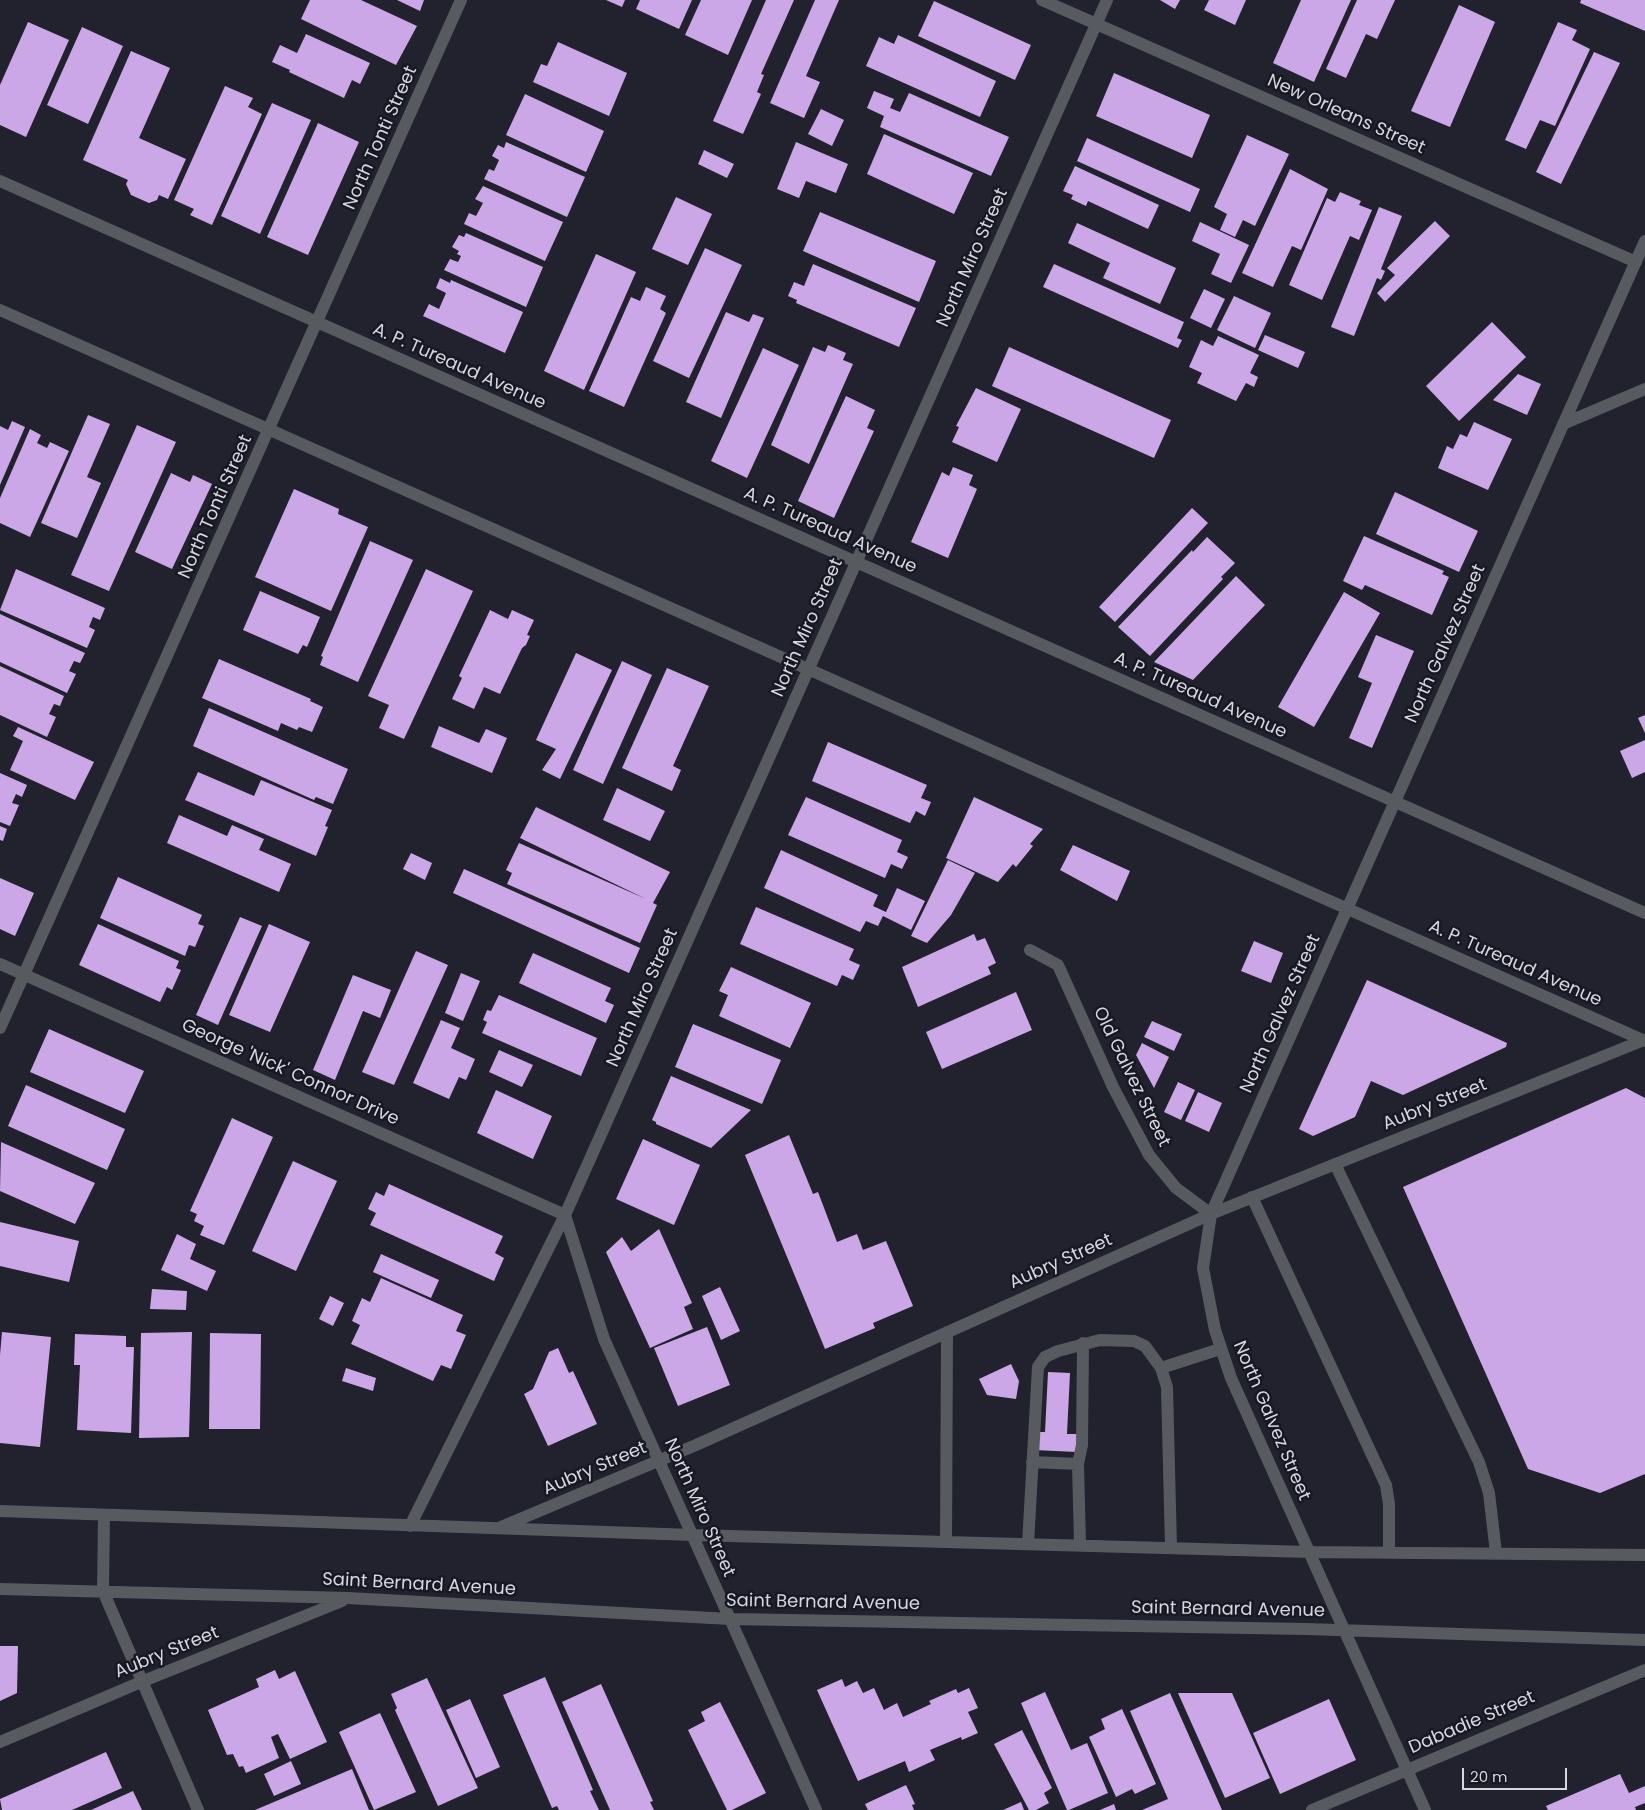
<!DOCTYPE html>
<style>
body{margin:0}
#map{position:relative;width:1645px;height:1810px;overflow:hidden;background:#21222d;font-family:Poppins,sans-serif}
canvas{display:block}
.scale{position:absolute;left:1462px;top:1768px;width:105px;height:22px;box-sizing:border-box;border:2px solid #d5d6de;border-top:0;padding-left:6px;font-size:15px;line-height:18px;white-space:nowrap;color:#d5d6de;-webkit-text-stroke:4px #181824;paint-order:stroke}
</style>
<div id="map">
<canvas width="1645" height="1810"></canvas>
<div class="scale">20 m</div>
</div>
<script>
const c = document.querySelector('canvas').getContext('2d');
c.lineJoin = 'round';
function fillPath(path, color) {
  c.fillStyle = color;
  c.fill(path, 'evenodd');
}
function shape(rows) {
  const path = new Path2D();
  for (const r of rows) {
    path.moveTo(r[0], r[1]);
    for (let i = 2; i < r.length; i += 2) path.lineTo(r[i], r[i + 1]);
  }
  return path;
}
function trace(path, color, width, dash) {
  c.strokeStyle = color;
  c.lineWidth = width;
  c.lineCap = dash ? 'butt' : 'round';
  c.setLineDash(dash || []);
  c.stroke(path);
}
function drawText(font, color, halo, rows, align = 'center') {
  c.font = font + ' Poppins,sans-serif';
  c.lineWidth = 5;
  c.setLineDash([]);
  c.textBaseline = 'middle';
  c.strokeStyle = halo;
  c.fillStyle = color;
  for (const [text, x, y, turn = 0] of rows) {
    c.save();
    c.translate(x, y);
    c.rotate((+turn || 0) * Math.PI / 180);
    c.textAlign = isNaN(turn) ? turn : align;
    if (halo) c.strokeText(text, 0, 0);
    c.fillText(text, 0, 0);
    c.restore();
  }
}
fillPath(shape([
 [310,0,361,0,417,26,396,65,301,19],
 [397,0,424,0,420,11],
 [606,0,625,0,622,7],
 [640,0,692,0,679,29,636,9],
 [701,0,752,0,728,55,685,35],
 [766,0,794,0,761,74,764,75,757,92,761,94,743,134,713,121],
 [815,0,839,0,806,76,820,82,804,118,770,103],
 [1160,0,1180,0,1175,9],
 [1209,0,1246,0,1235,25,1204,10],
 [1301,0,1351,0,1314,82,1273,63],
 [1357,0,1395,0,1377,39,1366,34,1346,78,1326,69],
 [1581,0,1645,0,1645,31,1580,3],
 [934,1,1031,45,1015,80,918,36],
 [1459,5,1495,22,1450,127,1411,111],
 [28,22,69,40,26,137,0,125,0,85],
 [1558,22,1577,30,1572,40,1590,49,1555,126,1540,120,1526,149,1505,140],
 [82,27,123,46,88,124,47,105],
 [306,34,370,63,360,84,352,80,344,98,289,72,290,70,272,62,280,45,297,53],
 [898,35,996,81,980,117,866,66,879,37,894,44],
 [558,42,627,73,609,116,533,82,541,64,547,66],
 [131,51,170,68,139,138,186,159,168,199,159,195,157,200,149,203,131,195,126,184,128,180,83,160],
 [1594,52,1620,63,1561,184,1536,172],
 [1114,73,1210,115,1192,158,1096,116],
 [225,86,253,98,248,107,262,114,212,225,190,215,194,209,174,200],
 [874,91,894,99,890,108,900,112,909,93,1009,137,991,176,880,127,884,116,867,108],
 [525,94,604,131,586,172,506,135],
 [272,103,311,120,260,234,221,216],
 [821,109,844,120,832,146,808,134],
 [318,123,359,142,308,255,267,237],
 [884,134,973,173,954,214,867,174],
 [1247,135,1289,154,1255,226,1243,220,1235,237,1220,230,1227,214,1214,207],
 [1087,138,1200,189,1190,212,1077,161],
 [506,142,585,177,567,217,484,179,489,169,494,171,499,160,492,156,498,145,504,148],
 [796,142,848,164,836,193,806,181,799,198,777,189],
 [704,150,734,164,727,178,698,164],
 [1075,166,1159,205,1148,229,1088,201,1086,206,1071,199,1073,195,1063,191],
 [1290,169,1328,189,1301,250,1292,246,1273,287,1242,273],
 [483,186,563,222,545,261,464,224,469,213,476,216,483,203,475,199],
 [1340,192,1361,201,1359,205,1372,210,1359,240,1350,236,1322,300,1289,285,1327,198,1335,202],
 [676,197,712,214,688,265,652,249],
 [1379,207,1402,216,1381,269,1385,271,1381,280,1377,278,1354,336,1331,327],
 [820,212,936,261,919,302,803,251],
 [1435,221,1450,236,1385,302,1377,293,1395,275,1387,268],
 [1200,222,1249,245,1231,283,1211,274,1220,254,1192,241],
 [1077,223,1176,268,1160,304,1103,278,1110,263,1068,243],
 [466,233,543,267,526,307,444,270,450,259,458,262,461,256,457,254,459,251,452,247,459,235,464,237],
 [705,248,742,265,689,378,653,361],
 [596,254,636,272,584,390,544,371],
 [813,264,916,308,899,347,796,303,797,300,788,296,794,282,804,286],
 [1054,264,1184,322,1177,338,1182,340,1178,348,1043,287],
 [440,278,450,283,451,280,523,312,505,353,423,316,429,304,439,309,446,293,436,288],
 [646,287,666,296,660,309,666,313,624,407,589,391,631,297,640,301],
 [1204,289,1225,299,1211,328,1190,318],
 [1234,296,1271,313,1255,348,1217,330],
 [726,312,749,322,753,314,764,318,721,418,686,402],
 [1492,322,1526,357,1459,421,1426,386],
 [1265,335,1305,352,1298,368,1258,350],
 [1218,336,1259,355,1250,373,1258,377,1254,387,1246,383,1236,401,1197,383,1202,373,1189,367,1201,340,1213,346],
 [828,345,846,353,843,360,853,364,809,464,771,445,813,347,825,352],
 [1009,347,1171,420,1154,458,992,386],
 [763,348,799,365,747,478,711,461],
 [1518,374,1541,384,1527,415,1493,400],
 [976,388,1021,409,997,462,952,442,959,427,956,426],
 [846,396,875,410,867,428,874,431,834,518,798,501],
 [88,415,110,424,87,477,101,483,77,538,41,523],
 [12,421,25,427,0,485,0,426,8,430],
 [1474,422,1512,439,1488,490,1438,468,1447,446,1453,449,1460,434,1467,437],
 [137,425,176,442,109,591,71,575],
 [30,429,41,435,37,443,47,448,50,442,69,451,30,537,0,523,0,498],
 [953,467,973,475,969,485,977,489,948,558,911,542,942,472,949,476],
 [171,473,190,482,193,475,212,484,172,569,135,552],
 [294,489,339,509,338,514,368,527,331,611,255,577],
 [1395,492,1478,531,1459,572,1376,534],
 [1192,508,1208,523,1115,622,1099,607],
 [1364,536,1444,571,1442,574,1449,577,1432,615,1365,585,1362,590,1343,581],
 [1207,537,1235,563,1221,577,1223,579,1150,656,1118,627,1192,550,1193,552],
 [370,541,413,560,358,682,320,665,323,657,321,656],
 [16,569,105,608,100,620,93,617,89,627,95,630,87,648,0,610],
 [426,569,473,591,404,739,379,728,389,705,368,696],
 [1236,576,1265,605,1193,680,1154,662],
 [260,591,320,617,307,647,303,645,298,654,243,630],
 [1344,592,1380,613,1314,727,1278,707],
 [490,610,508,619,512,610,534,620,527,635,530,636,526,645,522,648,500,694,484,687,474,709,452,699,462,678,459,676],
 [0,614,85,653,80,663,74,661,69,671,76,674,67,693,0,662],
 [1376,635,1414,651,1372,748,1349,738,1372,683,1358,677],
 [576,653,612,670,560,779,542,770,556,749,536,740],
 [219,659,311,699,310,701,323,707,312,732,299,727,297,730,281,723,278,731,202,698],
 [622,661,652,675,603,784,573,770],
 [0,666,64,696,60,706,54,704,49,714,56,717,47,737,0,715],
 [667,668,709,686,673,766,681,770,672,791,622,768],
 [209,708,348,769,333,804,316,797,314,800,193,746],
 [1645,715,1645,733,1638,718],
 [439,726,479,743,486,729,507,738,492,773,431,747],
 [18,727,94,762,75,800,10,770,23,741,13,736],
 [1645,740,1645,772,1632,778,1620,751],
 [828,742,927,785,921,798,931,802,925,816,916,811,910,823,812,781],
 [198,772,254,796,261,780,332,810,325,826,328,827,316,856,185,800],
 [0,773,27,785,22,797,16,794,12,803,19,805,10,826,0,822],
 [617,788,665,811,650,841,603,820],
 [806,797,902,840,897,852,908,857,902,869,891,864,885,878,788,835],
 [974,797,1043,829,1030,844,1033,846,1016,867,1013,864,998,882,946,858],
 [536,807,670,872,653,903,657,905,640,943,507,884,512,873,506,870,519,843,646,899,520,838],
 [179,815,227,836,232,825,264,839,259,850,291,864,279,892,167,843],
 [0,826,7,829,3,841,0,840],
 [1073,845,1130,871,1117,901,1060,870],
 [781,850,878,895,873,906,886,912,897,888,925,901,911,930,883,916,878,926,866,921,860,932,764,888],
 [411,853,432,863,425,880,403,869],
 [948,860,975,873,951,915,927,943,911,936],
 [464,869,640,948,629,973,453,893],
 [118,877,202,915,198,924,204,926,195,947,189,945,185,956,100,918],
 [0,878,34,893,15,936,0,929],
 [756,907,854,949,849,960,860,965,853,980,842,975,837,986,740,944],
 [240,917,262,926,218,1025,196,1015],
 [98,924,179,961,176,968,181,970,172,990,167,987,160,1002,79,965],
 [269,924,310,942,270,1032,229,1015],
 [974,934,977,941,985,938,996,963,988,967,991,974,918,1007,902,967],
 [1254,941,1283,953,1271,983,1241,971],
 [416,951,448,965,394,1085,362,1072],
 [533,953,611,988,605,1001,614,1005,606,1023,519,983],
 [731,967,811,1003,790,1048,719,1016,728,995,719,991],
 [461,973,480,981,463,1021,445,1013],
 [353,975,391,990,380,1018,363,1011,335,1080,313,1070],
 [1367,980,1507,1043,1506,1047,1403,1095,1371,1081,1355,1117,1313,1136,1299,1129],
 [1016,992,1032,1030,942,1069,926,1032],
 [499,995,597,1038,581,1076,482,1033,487,1022,483,1020,487,1010,491,1011],
 [441,1020,460,1028,451,1048,475,1059,466,1080,459,1077,449,1099,413,1083],
 [1152,1021,1182,1034,1174,1051,1144,1037],
 [693,1024,781,1060,762,1104,675,1067],
 [49,1029,144,1071,125,1113,30,1072],
 [1142,1043,1169,1057,1154,1088,1136,1055],
 [499,1050,533,1065,522,1087,489,1072],
 [671,1076,751,1110,711,1148,656,1124,656,1122,652,1120],
 [1178,1082,1195,1090,1181,1120,1164,1112],
 [26,1085,125,1129,107,1170,8,1126],
 [1626,1088,1645,1098,1645,1474,1600,1493,1528,1469,1403,1187],
 [496,1090,552,1116,533,1159,477,1133],
 [1198,1092,1222,1103,1209,1132,1185,1121],
 [232,1118,273,1137,224,1245,200,1235,204,1226,194,1221,197,1214,190,1211],
 [789,1135,813,1194,818,1192,837,1242,857,1234,863,1250,886,1241,913,1306,873,1323,875,1328,825,1349,745,1155],
 [643,1139,700,1165,674,1225,616,1199],
 [1,1142,95,1183,75,1224,0,1191],
 [293,1161,337,1181,296,1271,252,1251],
 [389,1184,503,1236,495,1253,504,1258,494,1281,370,1225,376,1213,368,1209,376,1192,384,1196],
 [0,1222,79,1241,69,1282,0,1266],
 [659,1229,692,1303,684,1307,693,1329,650,1348,606,1252,622,1237,631,1251],
 [177,1234,196,1244,190,1259,216,1271,207,1291,161,1270],
 [381,1254,439,1280,431,1298,373,1272],
 [381,1278,463,1315,456,1331,466,1335,451,1369,441,1365,433,1381,351,1344,360,1325,352,1321,362,1298,370,1302],
 [720,1287,740,1331,721,1340,702,1296],
 [152,1289,187,1291,186,1310,150,1309],
 [330,1296,344,1303,333,1326,319,1319],
 [707,1327,730,1385,678,1406,654,1348],
 [2,1332,51,1337,40,1447,0,1443,0,1355],
 [192,1332,189,1437,139,1438,141,1333],
 [210,1333,261,1334,260,1429,209,1429],
 [75,1334,126,1336,126,1347,134,1347,131,1433,77,1430,80,1365,74,1365],
 [558,1348,569,1373,573,1371,597,1424,548,1446,524,1394,533,1389,549,1352],
 [1011,1364,1019,1381,1016,1399,987,1395,979,1379],
 [346,1368,376,1378,373,1391,342,1381],
 [1048,1372,1070,1373,1067,1434,1078,1434,1077,1452,1034,1450,1036,1432,1045,1432],
 [0,1646,18,1646,17,1693,0,1701],
 [275,1670,279,1679,295,1671,327,1742,290,1759,278,1734,271,1737,279,1758,246,1773,243,1766,239,1767,233,1754,227,1755,208,1710,259,1687,256,1679],
 [545,1677,593,1790,590,1791,599,1810,559,1810,557,1806,552,1808,503,1695],
 [427,1678,478,1788,438,1806,395,1710,397,1708,391,1694],
 [842,1679,845,1687,857,1681,863,1693,874,1688,884,1710,897,1703,903,1717,931,1704,929,1701,956,1689,958,1693,969,1688,978,1708,968,1712,978,1733,962,1740,961,1737,930,1750,935,1760,909,1772,905,1761,858,1781,817,1690],
 [601,1684,653,1801,650,1802,654,1810,610,1810,562,1702],
 [1045,1692,1071,1750,1087,1743,1108,1793,1069,1810,1067,1810,1021,1703],
 [1170,1693,1222,1810,1142,1810,1168,1799,1130,1711],
 [1178,1693,1232,1693,1270,1778,1225,1798],
 [470,1699,500,1767,476,1778,446,1710],
 [1329,1699,1356,1760,1280,1794,1253,1733],
 [720,1702,766,1793,732,1810,727,1810,688,1730,705,1721,701,1712],
 [1122,1709,1156,1784,1135,1794,1132,1789,1116,1797,1089,1737,1105,1729,1101,1719],
 [380,1713,416,1792,374,1810,339,1732],
 [1022,1730,1052,1788,1044,1793,1049,1803,1036,1810,1029,1810,994,1744],
 [106,1752,122,1788,72,1810,2,1810,0,1799],
 [291,1761,301,1784,274,1796,264,1774],
 [352,1769,369,1810,255,1810],
 [1620,1774,1629,1793,1645,1786,1645,1803,1635,1807,1636,1810,1548,1810,1546,1806],
 [906,1785,915,1804,912,1805,914,1810,868,1810,865,1804],
 [133,1791,142,1810,91,1810],
 [1021,1802,1024,1810,1003,1810],
 [1114,1804,1116,1810,1100,1810]
]), '#cca7e7');
trace(shape([
 [1042,0,1636,262],
 [0,181,1645,913],
 [0,310,1645,1041],
 [1563,424,1645,389],
 [1030,950,1058,965,1113,1087,1149,1155,1176,1188,1211,1214],
 [0,964,565,1215,410,1526],
 [0,1028,461,0],
 [1335,1164,1479,1462,1489,1493,1496,1553],
 [1252,1197,1386,1485,1389,1504,1389,1552],
 [1161,1368,1220,1349],
 [1032,1462,1078,1464],
 [0,1511,693,1535,1309,1552,1645,1555],
 [104,1515,103,1591,198,1810],
 [501,1527,696,1445,1211,1214,1644,1040],
 [946,1542,947,1332],
 [1028,1544,1038,1367,1045,1357,1058,1351,1100,1340,1134,1341,1145,1346,1161,1368,1167,1387,1171,1548],
 [1080,1545,1078,1464,1082,1445,1083,1343],
 [0,1589,348,1598,730,1619,1306,1629,1645,1640],
 [0,1742,141,1682,342,1601],
 [816,1810,604,1339,565,1215,1107,0],
 [1312,1810,1645,1670],
 [1425,1810,1231,1378,1215,1330,1203,1268,1211,1214,1645,241]
]), '#575b60', 12);
drawText('18px', '#d5d6de', '#181824', [
 ["New Orleans Street",1346,115,24],
 ["North Tonti Street",381,138,-66],
 ["North Miro Street",973,258,-66],
 ["A. P. Tureaud Avenue",459,367,24],
 ["North Tonti Street",216,507,-66],
 ["A. P. Tureaud Avenue",830,531,24],
 ["North Miro Street",808,628,-66],
 ["North Galvez Street",1446,644,-66],
 ["A. P. Tureaud Avenue",1200,696,24],
 ["A. P. Tureaud Avenue",1515,964,24],
 ["North Miro Street",643,998,-66],
 ["North Galvez Street",1281,1014,-66],
 ["George 'Nick' Connor Drive",290,1073,24],
 ["Old Galvez Street",1131,1077,64],
 ["Aubry Street",1435,1105,-22],
 ["Aubry Street",1061,1262,-24],
 ["North Galvez Street",1271,1421,67],
 ["Aubry Street",595,1469,-23],
 ["North Miro Street",699,1508,66],
 ["Saint Bernard Avenue",419,1585,3],
 ["Saint Bernard Avenue",823,1603,1],
 ["Saint Bernard Avenue",1228,1610,1],
 ["Aubry Street",167,1653,-22],
 ["Dabadie Street",1472,1723,-23]
]);
</script>
